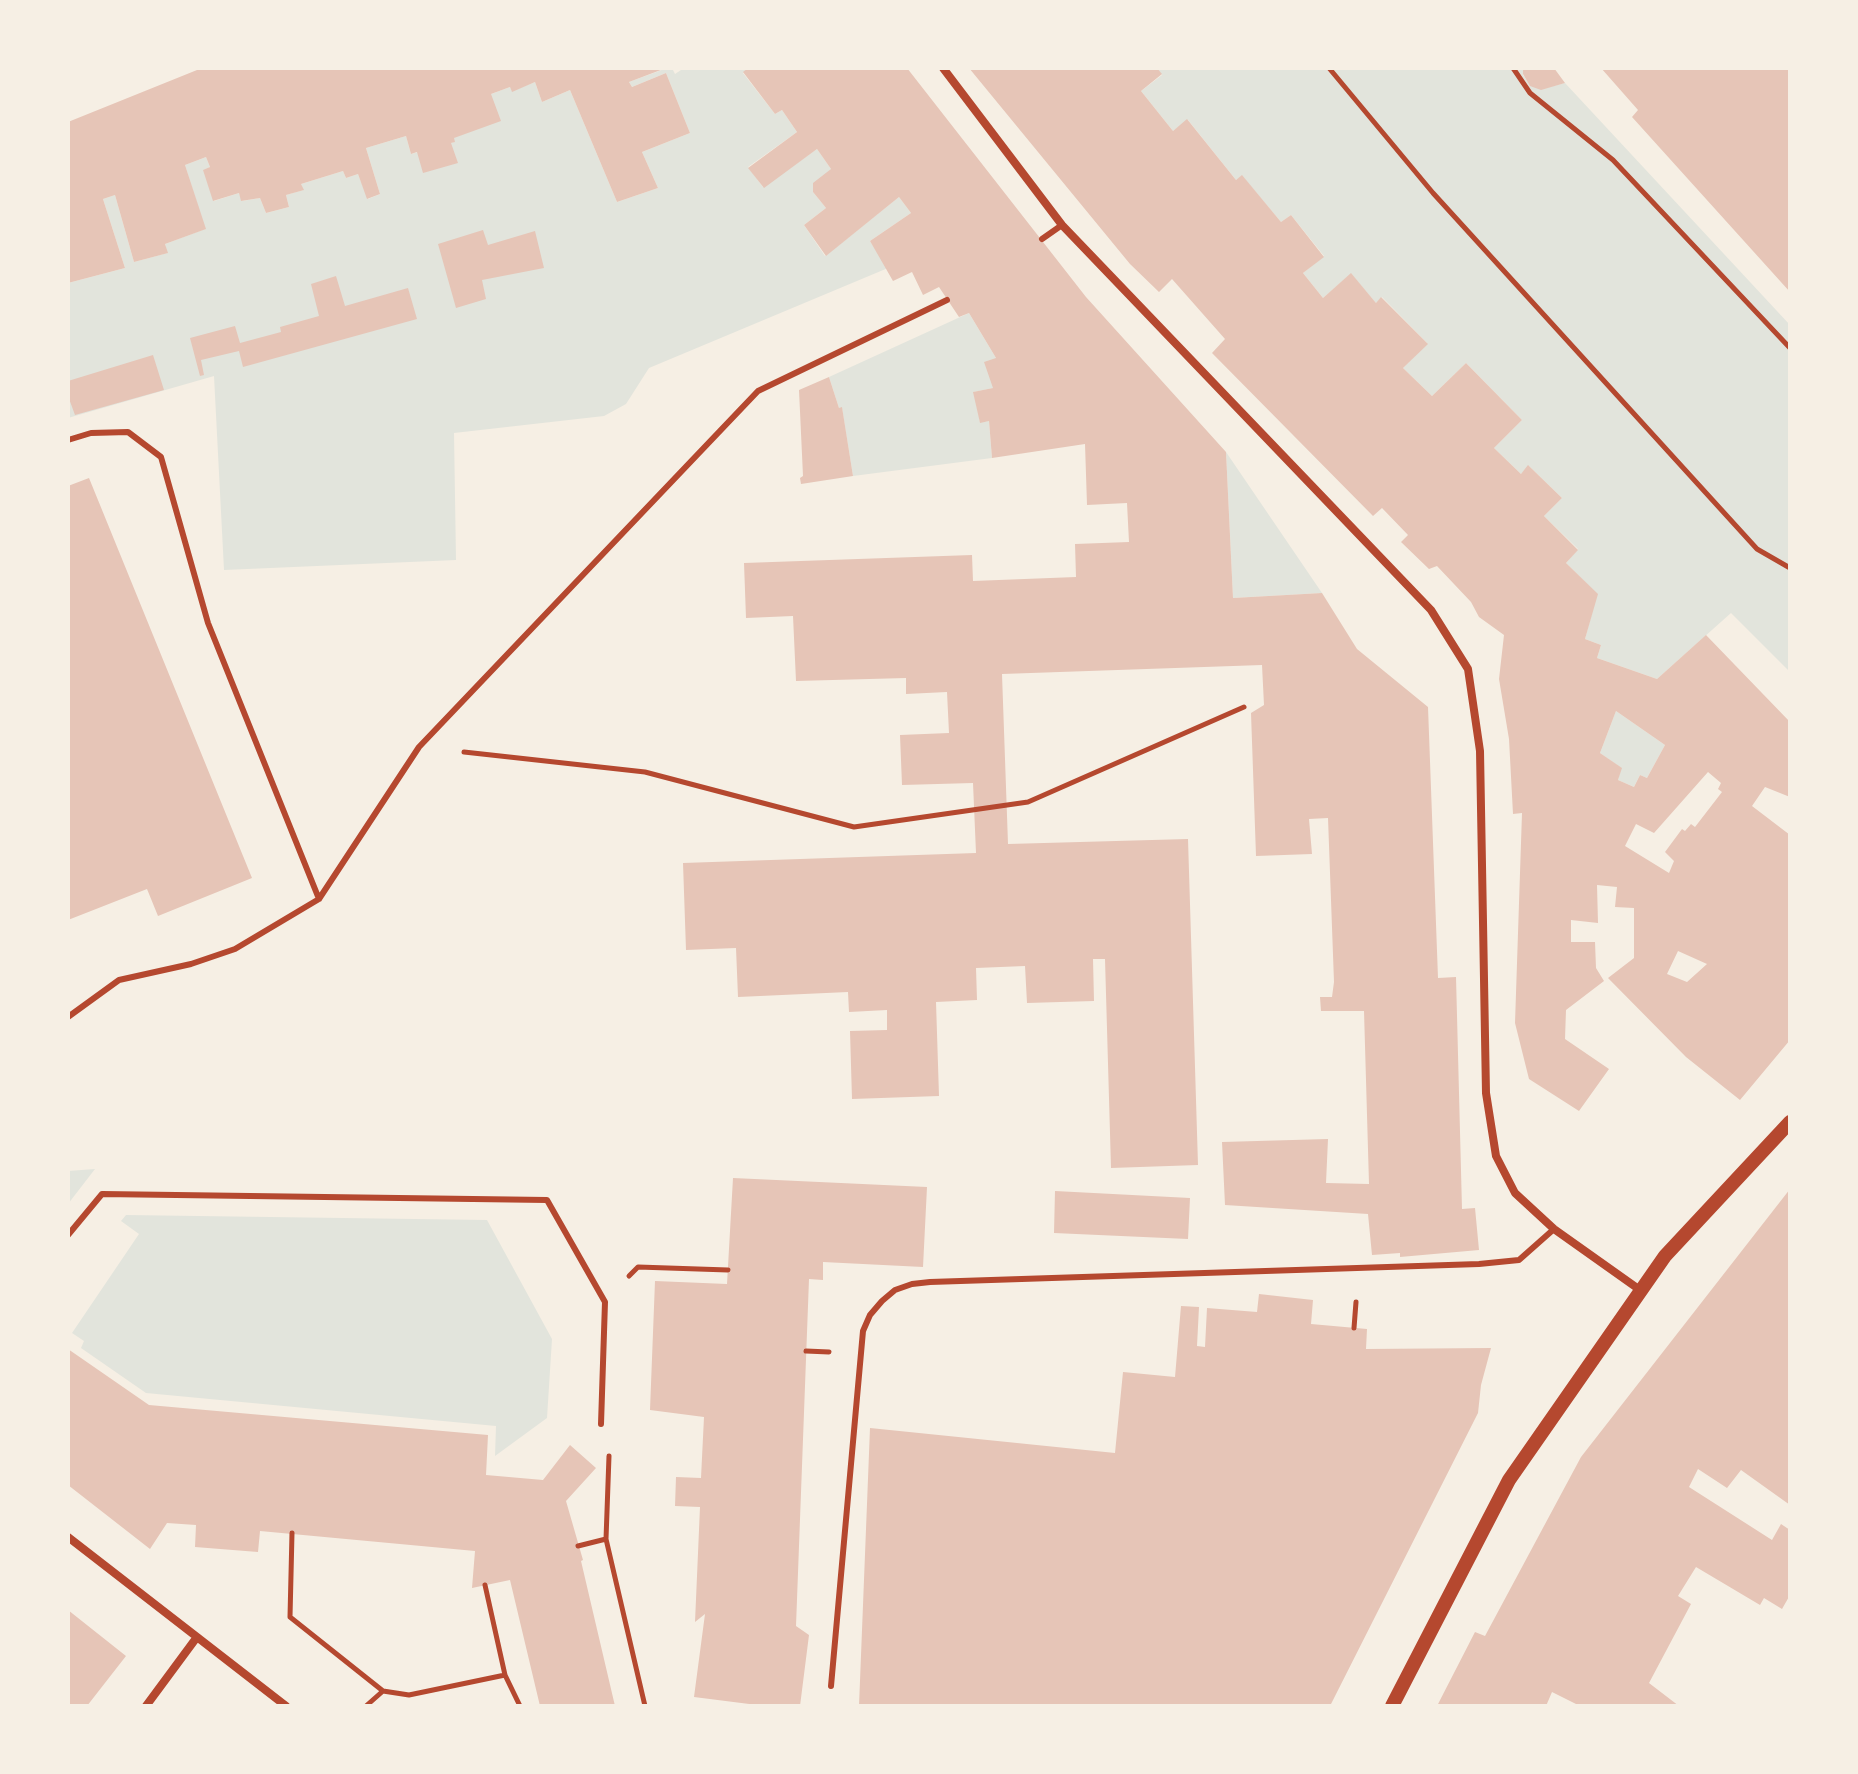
<!DOCTYPE html>
<style>
body{margin:0}
#map{position:relative;width:1858px;height:1774px;overflow:hidden;background:#f6efe4;font-family:Helvetica,sans-serif}
canvas{display:block}
.frame{position:absolute;inset:0;border:70px solid #f6efe4;pointer-events:none}
</style>
<div id="map">
<canvas width="1858" height="1774"></canvas>
<div class="frame"></div>
</div>
<script>
const c = document.querySelector('canvas').getContext('2d');
c.lineJoin = 'round';
function fillPath(path, color) {
  c.fillStyle = color;
  c.fill(path, 'evenodd');
}
function shape(rows) {
  const path = new Path2D();
  for (const r of rows) {
    path.moveTo(r[0], r[1]);
    for (let i = 2; i < r.length; i += 2) path.lineTo(r[i], r[i + 1]);
  }
  return path;
}
function trace(path, color, width, dash) {
  c.strokeStyle = color;
  c.lineWidth = width;
  c.lineCap = dash ? 'butt' : 'round';
  c.setLineDash(dash || []);
  c.stroke(path);
}
fillPath(shape([
 [667,68,672,68,675,74,684,68,748,68,743,73,775,114,782,110,797,132,748,167,763,187,817,149,831,169,813,192,826,208,804,225,825,256,899,197,911,213,870,241,888,268,649,368,626,404,604,416,454,433,456,560,224,570,214,376,68,418,68,283,125,268,103,199,115,195,134,262,167,253,165,244,205,229,185,165,206,157,210,167,204,170,214,201,239,193,242,201,260,198,266,213,289,207,286,195,303,190,301,184,343,171,346,178,358,174,368,199,380,194,366,148,406,136,411,154,454,142,454,138,491,94,510,87,512,91,535,82,542,102,570,90,617,202,658,188,642,152,690,133,666,73,632,87,629,82],
 [1157,68,1523,68,1523,75,1530,85,1541,89,1565,83,1790,325,1790,672,1731,613,1657,679,1597,658,1601,645,1585,639,1597,594,1566,563,1578,549,1544,516,1562,498,1529,466,1521,474,1494,448,1522,420,1466,363,1432,396,1403,368,1427,343,1382,297,1376,303,1351,274,1323,298,1303,273,1324,256,1291,215,1281,222,1242,176,1236,180,1188,120,1173,131,1141,91,1162,75],
 [969,313,996,358,993,388,974,392,980,422,989,421,992,458,853,476,842,408,839,408,829,377],
 [1226,452,1322,593,1233,598],
 [1616,711,1665,745,1647,778,1640,775,1634,787,1618,780,1621,768,1600,753],
 [95,1169,68,1204,68,1171],
 [126,1215,487,1220,552,1339,547,1418,495,1456,496,1426,146,1393,81,1348,84,1341,72,1333,139,1234,121,1221]
]), '#e2e4dc');
fillPath(shape([
 [202,68,666,68,629,82,632,87,666,73,690,133,642,152,658,188,617,202,570,90,542,102,535,82,512,92,510,87,491,94,501,121,454,138,455,142,451,143,458,163,423,173,417,152,411,154,406,136,366,148,380,194,367,199,358,174,346,178,343,171,301,184,304,190,286,195,289,207,266,213,260,198,241,201,239,193,213,201,203,170,210,167,206,157,185,165,206,229,165,244,168,253,134,262,115,195,103,199,125,268,68,283,68,122],
 [748,68,907,68,1086,297,1226,452,1233,598,1322,593,1357,649,1428,707,1438,978,1456,977,1462,1209,1475,1208,1479,1250,1400,1257,1400,1253,1372,1255,1368,1214,1225,1205,1222,1142,1328,1139,1326,1183,1369,1184,1364,1011,1321,1011,1320,997,1332,997,1334,982,1328,818,1309,819,1312,854,1256,856,1251,713,1264,705,1262,665,1002,674,1008,844,1188,839,1198,1165,1111,1168,1105,959,1093,959,1094,1001,1027,1003,1025,966,976,968,977,1000,936,1002,939,1096,852,1099,850,1031,887,1030,887,1010,849,1012,848,992,738,997,736,948,686,950,683,863,976,853,973,783,902,785,900,735,949,733,947,692,906,694,906,678,796,681,793,616,746,618,744,563,972,555,973,581,1076,577,1075,544,1129,542,1127,503,1087,505,1085,444,992,458,989,421,980,423,973,392,993,388,984,362,996,358,969,313,959,317,939,287,923,295,912,272,893,281,870,241,911,213,899,197,826,256,804,225,826,208,813,192,813,183,831,169,817,149,764,188,748,168,797,132,782,110,775,114,743,72],
 [969,68,1157,68,1162,74,1141,91,1173,131,1187,119,1236,180,1242,175,1281,222,1291,215,1324,257,1303,273,1323,298,1351,273,1376,303,1381,297,1428,344,1403,368,1432,396,1466,363,1522,420,1494,448,1521,474,1528,465,1562,498,1544,516,1578,550,1566,563,1598,594,1585,639,1601,645,1597,658,1657,679,1706,635,1790,722,1790,797,1765,787,1752,806,1790,835,1790,1040,1740,1100,1686,1057,1608,978,1634,958,1634,908,1615,907,1617,887,1597,885,1598,923,1571,920,1571,942,1595,942,1596,968,1604,981,1566,1010,1565,1039,1609,1069,1579,1111,1529,1079,1515,1023,1522,813,1513,814,1509,739,1499,679,1504,635,1479,617,1471,602,1437,566,1429,569,1401,542,1408,535,1382,508,1373,516,1212,353,1225,339,1172,279,1159,292,1130,264],
 [1616,711,1665,745,1647,778,1640,775,1634,787,1618,780,1622,768,1600,753],
 [1708,772,1721,783,1718,789,1722,792,1695,827,1691,824,1685,831,1682,829,1665,852,1674,861,1669,873,1625,846,1636,824,1654,833],
 [1678,951,1707,964,1687,982,1667,974],
 [1523,68,1554,68,1565,83,1541,90,1530,86,1523,74],
 [1601,68,1790,68,1790,292,1632,117,1638,110],
 [483,230,488,245,535,231,544,268,482,280,486,299,456,308,438,244],
 [336,276,345,306,408,288,417,319,243,367,239,351,201,360,204,375,200,376,190,338,235,326,240,343,281,332,280,327,319,316,311,284],
 [153,355,164,390,75,415,68,396,68,381],
 [829,377,839,408,842,407,853,476,801,484,800,478,803,476,799,390],
 [89,478,252,878,158,916,147,889,68,920,68,486],
 [733,1178,927,1187,923,1267,823,1262,823,1280,809,1279,796,1626,809,1635,800,1706,765,1706,694,1697,705,1614,695,1622,700,1507,675,1506,676,1477,701,1478,704,1417,650,1410,655,1281,727,1284],
 [1790,1189,1790,1505,1741,1470,1727,1488,1698,1469,1689,1487,1772,1540,1781,1524,1790,1530,1790,1595,1782,1609,1764,1598,1760,1605,1696,1567,1678,1596,1691,1604,1649,1683,1679,1706,1580,1706,1552,1692,1546,1706,1437,1706,1475,1632,1485,1636,1581,1457],
 [1055,1191,1190,1198,1188,1239,1054,1233],
 [1259,1294,1313,1300,1311,1324,1367,1329,1366,1349,1491,1348,1481,1385,1478,1413,1330,1706,859,1706,870,1428,1115,1453,1123,1372,1175,1377,1181,1306,1199,1307,1197,1346,1205,1347,1207,1308,1257,1312],
 [68,1349,149,1405,488,1435,486,1475,543,1480,570,1445,596,1468,566,1501,583,1560,581,1561,615,1706,540,1706,510,1580,472,1588,475,1551,260,1531,258,1552,195,1547,196,1525,167,1523,150,1549,68,1485],
 [68,1610,126,1656,87,1706,68,1706]
]), '#e6c5b7');
trace(shape([
 [1329,68,1433,193,1757,549,1790,568],
 [1513,68,1530,93,1613,160,1790,348],
 [464,752,645,772,854,827,1028,802,1244,707],
 [629,1276,638,1267,728,1270],
 [1354,1328,1356,1302],
 [806,1351,829,1352],
 [609,1456,606,1539,645,1706],
 [292,1533,290,1617,383,1691],
 [578,1546,606,1539],
 [505,1675,520,1706],
 [366,1706,383,1691,409,1695,505,1675,485,1585]
]), '#b5482f', 5);
trace(shape([
 [1042,239,1062,225],
 [68,440,91,433,128,432,161,457,208,623,319,899],
 [68,1017,119,980,191,964,235,949,319,899,419,747,758,391,947,300],
 [68,1235,102,1194,547,1200,605,1302,601,1424],
 [831,1686,863,1331,870,1315,882,1301,895,1290,912,1284,930,1282,1479,1264,1519,1260,1554,1229]
]), '#b5482f', 6);
trace(shape([
 [943,68,1062,225,1431,610,1468,669,1480,751,1486,1093,1496,1156,1515,1193,1554,1229,1640,1290],
 [68,1537,286,1706],
 [146,1706,197,1637]
]), '#b5482f', 8);
trace(shape([
 [1392,1706,1509,1480,1665,1256,1790,1122]
]), '#b5482f', 14);
</script>
